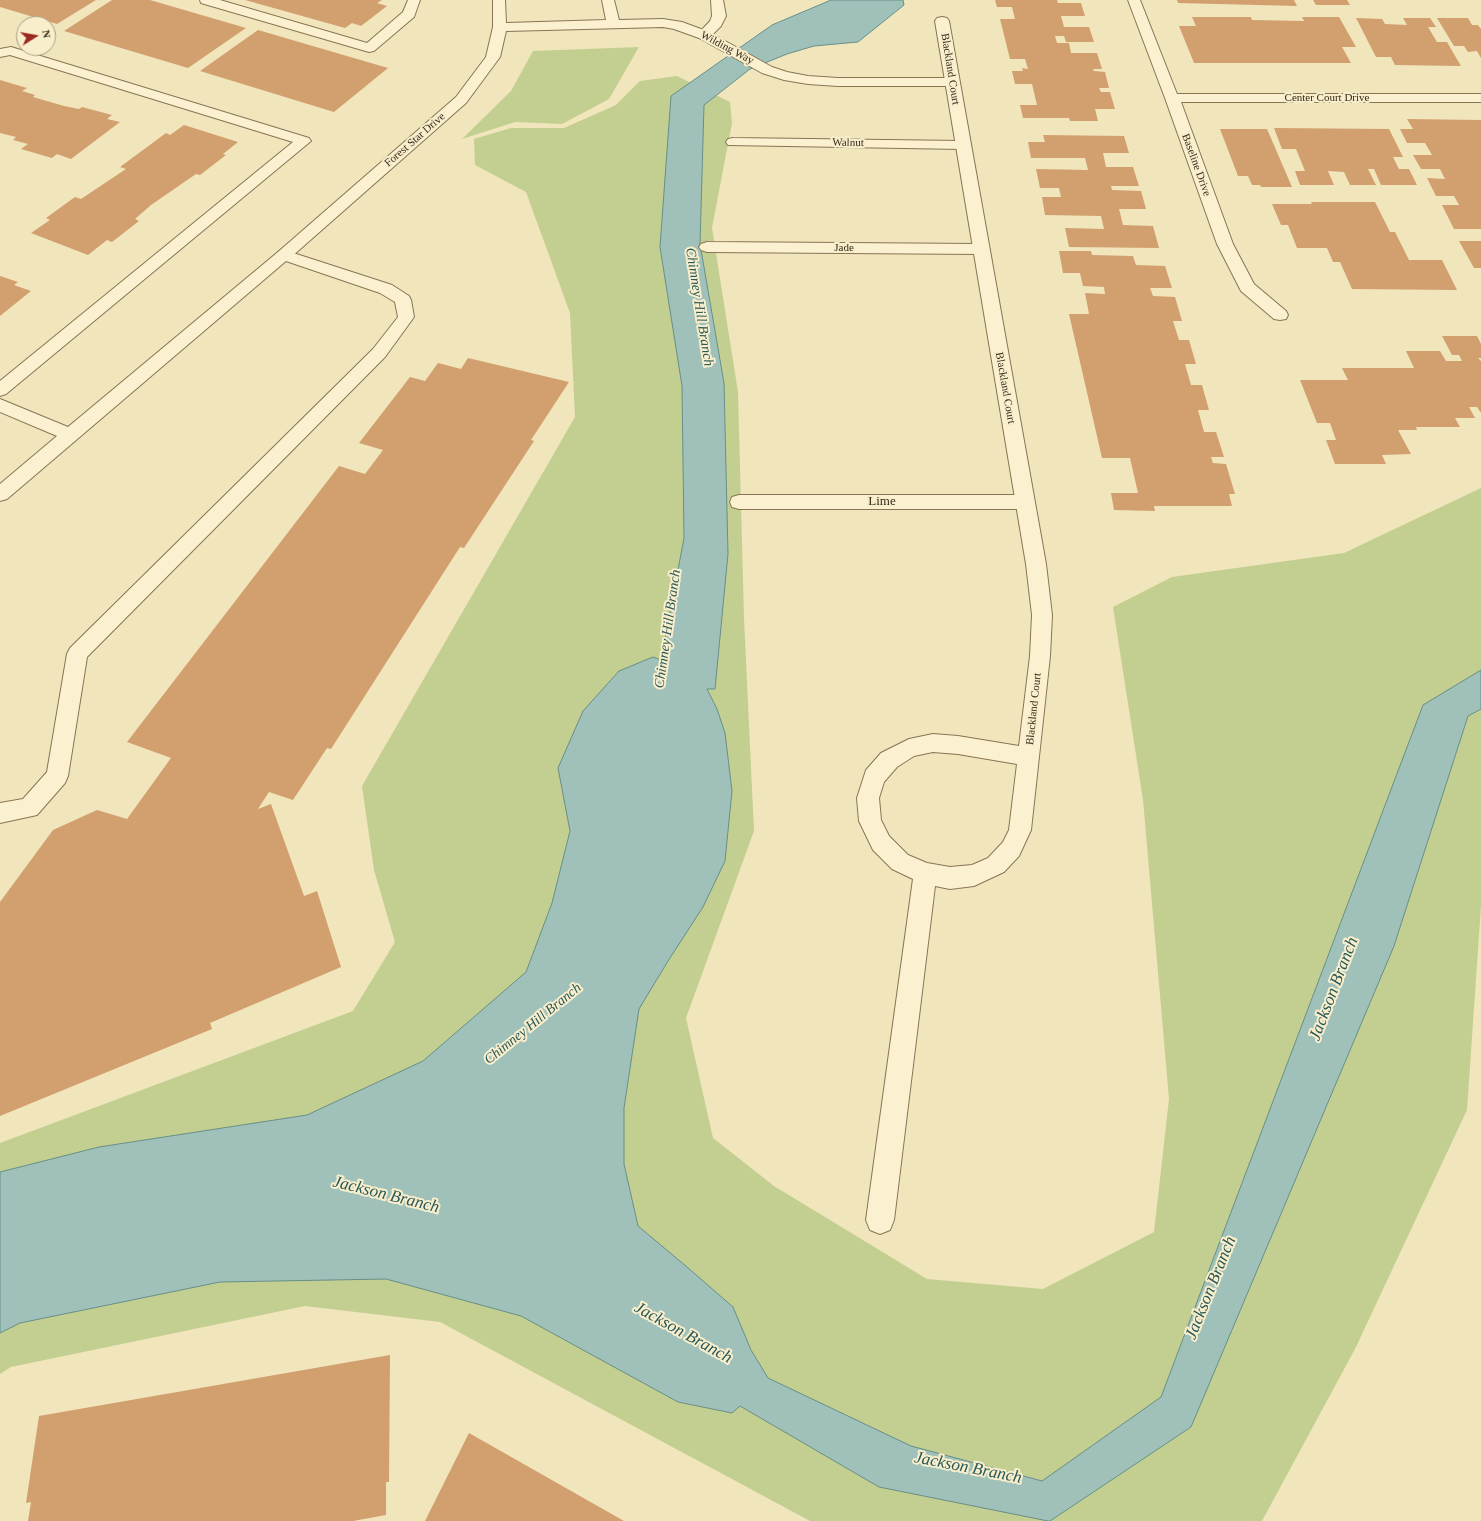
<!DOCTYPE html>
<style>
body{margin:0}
#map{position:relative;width:1481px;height:1521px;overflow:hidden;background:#f1e5bc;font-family:Georgia,serif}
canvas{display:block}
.north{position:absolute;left:16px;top:16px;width:40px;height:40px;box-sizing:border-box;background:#f8eecc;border:1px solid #aba085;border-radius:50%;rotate:79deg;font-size:11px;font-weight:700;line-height:16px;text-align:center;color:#372a1a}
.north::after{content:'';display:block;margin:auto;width:14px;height:18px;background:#9c2820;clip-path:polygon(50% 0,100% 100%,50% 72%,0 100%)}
</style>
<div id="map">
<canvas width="1481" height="1521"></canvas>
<div class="north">N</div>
</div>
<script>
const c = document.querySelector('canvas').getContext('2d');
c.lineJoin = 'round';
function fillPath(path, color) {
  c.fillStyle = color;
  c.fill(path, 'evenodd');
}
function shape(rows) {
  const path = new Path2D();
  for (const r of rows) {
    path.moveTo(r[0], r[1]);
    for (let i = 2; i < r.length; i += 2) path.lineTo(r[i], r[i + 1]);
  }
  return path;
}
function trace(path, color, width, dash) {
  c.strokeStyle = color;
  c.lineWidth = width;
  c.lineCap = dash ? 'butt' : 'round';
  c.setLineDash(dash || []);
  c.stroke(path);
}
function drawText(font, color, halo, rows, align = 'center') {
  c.font = font + ' Georgia,serif';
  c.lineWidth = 4;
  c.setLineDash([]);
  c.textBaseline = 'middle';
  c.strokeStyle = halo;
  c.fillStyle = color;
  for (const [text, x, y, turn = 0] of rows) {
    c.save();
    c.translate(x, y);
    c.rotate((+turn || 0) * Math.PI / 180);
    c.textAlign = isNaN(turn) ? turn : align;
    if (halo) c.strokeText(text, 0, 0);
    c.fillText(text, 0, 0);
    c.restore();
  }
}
fillPath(shape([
 [639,47,609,99,562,124,515,122,462,139,511,91,533,51],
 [677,76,730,102,732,123,712,228,738,392,744,618,754,831,686,1018,713,1138,774,1186,927,1279,1043,1289,1154,1232,1169,1099,1143,800,1113,607,1172,577,1344,553,1481,488,1481,906,1467,1110,1355,1349,1262,1521,810,1521,440,1322,305,1306,11,1367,0,1374,0,1143,353,1011,395,942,374,870,362,786,575,417,570,313,526,192,475,165,474,139,511,128,564,128,616,105,640,81]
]), '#c3cf90');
const water = shape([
 [831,0,903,0,904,5,858,42,814,46,787,54,750,69,704,105,700,244,724,383,728,554,715,689,707,689,717,709,725,733,732,791,725,861,703,907,668,961,639,1009,624,1108,624,1164,638,1226,687,1267,733,1307,751,1350,768,1378,911,1446,1042,1481,1161,1397,1423,705,1481,670,1481,709,1468,716,1394,946,1191,1427,1050,1521,1048,1521,879,1487,740,1406,732,1413,678,1402,521,1316,386,1279,220,1282,20,1323,0,1333,0,1172,99,1147,307,1115,423,1061,526,972,552,903,570,831,558,768,583,711,619,671,653,657,661,660,684,538,682,386,660,247,671,96,772,25,831,0]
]);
fillPath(water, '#a0c1ba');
trace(water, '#678f88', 1);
fillPath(shape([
 [0,0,96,0,57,24,0,7],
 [112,0,150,0,246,28,188,68,64,31],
 [245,0,382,0,377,3,387,6,361,26,352,23,345,28],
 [995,0,1057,0,1058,3,1081,3,1085,16,1061,16,1064,27,1089,27,1094,42,1066,42,1064,36,1055,36,1057,43,1069,43,1071,53,1097,53,1102,69,1093,69,1094,71,1105,72,1109,88,1099,88,1101,92,1110,92,1115,109,1095,109,1098,121,1070,121,1069,118,1023,118,1020,105,1037,105,1032,84,1015,84,1012,71,1023,71,1022,68,1028,69,1025,59,1010,59,1000,19,1015,19,1012,7,997,7],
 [1177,0,1294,0,1297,6,1178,3],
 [1313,0,1347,0,1350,5,1316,5],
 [1192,17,1251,17,1252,20,1304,21,1302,17,1339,17,1356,47,1342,47,1351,63,1194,63,1179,26,1196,26],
 [1356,18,1382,19,1385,24,1407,25,1403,18,1430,18,1436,27,1428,27,1437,42,1447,42,1461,66,1395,65,1391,57,1376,57],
 [1437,18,1468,18,1472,25,1478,25,1481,29,1481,58,1477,51,1468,52,1464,46,1454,46],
 [258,30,388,68,334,112,200,71],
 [0,80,27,88,22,91,35,95,33,97,64,106,79,109,82,107,112,115,107,119,120,122,71,159,57,154,52,158,21,149,28,144,13,140,16,137,0,133],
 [1407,119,1481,120,1481,229,1454,229,1442,205,1459,205,1454,196,1436,196,1427,178,1445,179,1440,169,1421,169,1413,155,1432,155,1425,143,1407,143,1400,129,1413,129],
 [184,125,238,142,223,154,226,155,200,175,196,174,151,205,135,219,139,221,112,242,107,240,88,255,31,233,50,220,46,218,75,197,81,199,126,169,120,167,166,133,170,135],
 [1274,128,1389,129,1403,157,1393,157,1399,169,1409,169,1417,185,1381,185,1374,169,1368,169,1376,185,1350,185,1344,172,1328,171,1334,185,1300,185,1295,171,1305,171,1296,149,1282,149],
 [1220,129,1267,129,1292,187,1261,187,1260,185,1252,185,1248,176,1238,176],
 [1043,135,1124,136,1129,153,1103,153,1106,167,1133,167,1139,186,1111,186,1112,190,1141,191,1146,209,1119,209,1123,225,1153,226,1159,248,1069,247,1065,228,1104,229,1101,216,1045,215,1042,197,1061,197,1059,188,1040,188,1036,169,1088,170,1085,158,1031,158,1028,142,1045,142],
 [1311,202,1375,202,1390,232,1395,232,1409,260,1442,260,1457,290,1352,289,1340,262,1333,262,1327,248,1297,248,1288,225,1281,225,1272,204,1312,204],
 [1459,241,1481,241,1481,268,1474,268],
 [1059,251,1091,251,1092,255,1133,256,1136,265,1165,266,1172,288,1150,288,1153,296,1175,297,1182,321,1173,321,1179,340,1189,340,1196,364,1185,364,1191,385,1202,385,1209,410,1198,410,1204,432,1216,432,1224,457,1211,457,1213,463,1226,464,1235,494,1229,494,1232,506,1154,506,1155,511,1114,510,1111,493,1138,493,1130,458,1102,458,1069,314,1089,314,1085,293,1105,294,1104,287,1083,286,1080,273,1063,273],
 [0,276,18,282,14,285,31,291,0,316],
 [1442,336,1477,336,1481,344,1481,358,1478,358,1481,361,1481,413,1477,407,1469,407,1475,418,1455,418,1460,427,1416,427,1417,430,1398,430,1411,454,1382,455,1386,464,1335,464,1326,440,1336,440,1330,423,1317,423,1300,380,1348,380,1342,368,1414,368,1406,351,1440,351,1446,361,1462,361,1459,355,1452,355],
 [468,358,569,382,531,440,534,441,464,548,460,547,331,749,327,748,293,800,269,792,258,809,271,804,304,896,317,891,341,967,210,1023,212,1029,0,1116,0,902,53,830,97,810,127,819,171,758,127,742,339,466,365,474,383,450,359,443,410,377,425,381,438,363,461,369],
 [390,1355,389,1482,386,1482,386,1515,353,1521,28,1521,31,1502,26,1503,39,1416],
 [469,1433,624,1521,425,1521]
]), '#d29f6f');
const lane = shape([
 [200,0,220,0,367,43,403,12,408,0,420,0,414,17,374,51,369,52,201,3,200,0],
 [711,0,723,0,726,16,721,26,709,38,704,39,699,38,697,35,710,21,712,16,711,0],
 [942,17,947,18,949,21,1046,564,1052,615,1050,656,1031,830,1019,856,1004,872,974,886,950,889,935,886,894,1220,890,1230,880,1234,870,1230,866,1220,913,879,892,869,873,850,859,821,857,798,866,770,881,753,909,739,933,734,958,736,1019,746,1030,656,1032,615,1026,564,935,21,937,18,942,17],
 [933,752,958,754,1017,764,1009,830,1003,842,988,858,972,865,950,867,927,863,908,855,889,836,881,820,879,798,884,782,897,767,914,756,933,752],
 [11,47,309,138,311,141,6,394,0,396,0,381,293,142,10,55,0,57,0,49,11,47],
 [284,250,392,285,409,296,411,300,414,317,385,357,87,657,68,776,65,783,37,815,0,823,0,803,23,799,47,772,67,654,70,648,373,349,398,317,395,302,380,293,286,261,7,499,0,501,0,484,57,436,0,412,0,399,68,427,278,252,284,250]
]);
const street = shape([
 [493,0,505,0,506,23,606,20,602,0,614,0,619,20,663,19,682,22,709,32,772,67,787,72,808,76,838,78,952,78,957,79,959,82,957,85,952,86,838,86,808,84,784,80,762,73,699,38,674,29,663,27,506,31,500,57,466,103,290,258,284,260,278,258,276,255,278,252,456,97,486,57,493,27,493,0],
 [1128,0,1140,0,1177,94,1481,94,1481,102,1181,102,1233,244,1254,284,1286,311,1288,315,1286,319,1280,320,1274,319,1241,291,1217,244,1165,98,1128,0],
 [733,138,962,141,967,142,969,145,967,148,962,149,728,145,726,142,728,139,733,138],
 [707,242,980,244,986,246,988,249,986,252,980,254,707,252,701,250,699,247,701,244,707,242],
 [739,495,1025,495,1032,497,1034,502,1032,507,1025,509,739,509,732,507,730,502,732,497,739,495]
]);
trace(lane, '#897454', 2);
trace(street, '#897454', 2);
fillPath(lane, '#fbf1d0');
fillPath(street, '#fbf1d0');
drawText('11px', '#372a1a', '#f8eecc', [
 ["Wilding Way",727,48,28],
 ["Blackland Court",950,69,81],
 ["Center Court Drive",1327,98],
 ["Forest Star Drive",415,140,-41],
 ["Walnut",848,143,1],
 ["Baseline Drive",1196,165,70],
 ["Jade",844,248],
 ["Blackland Court",1005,388,80],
 ["Blackland Court",1034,709,-84]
]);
drawText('13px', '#372a1a', '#f8eecc', [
 ["Lime",882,502]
]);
drawText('italic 14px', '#285858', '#f8eecc', [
 ["Chimney Hill Branch",699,307,81],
 ["Chimney Hill Branch",668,629,-82],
 ["Chimney Hill Branch",533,1024,-39]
]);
drawText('italic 17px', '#285858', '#f8eecc', [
 ["Jackson Branch",1334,989,-69],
 ["Jackson Branch",386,1195,14],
 ["Jackson Branch",1211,1288,-68],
 ["Jackson Branch",683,1333,29],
 ["Jackson Branch",968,1468,11]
]);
</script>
